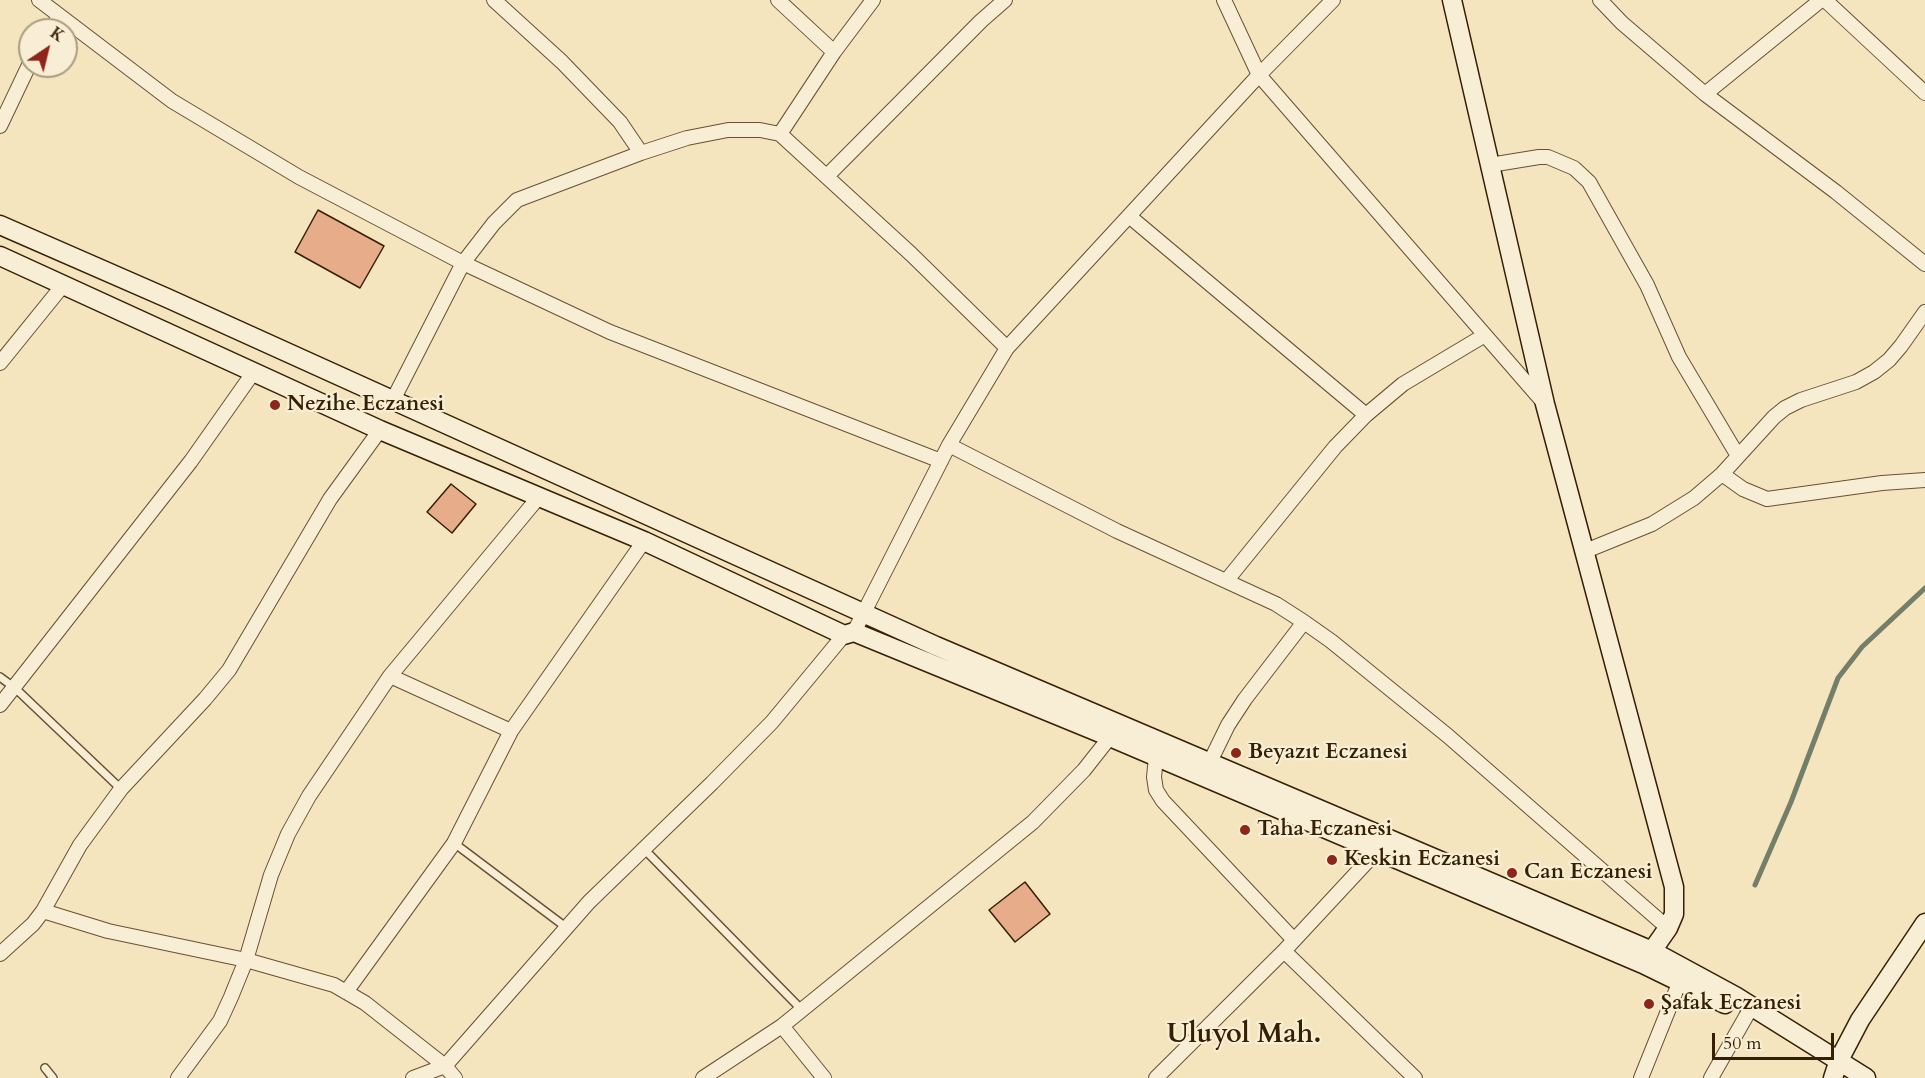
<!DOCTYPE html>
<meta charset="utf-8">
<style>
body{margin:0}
#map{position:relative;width:1925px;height:1078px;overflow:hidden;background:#f4e5bf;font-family:Cardo,serif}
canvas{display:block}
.north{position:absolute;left:18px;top:18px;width:60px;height:60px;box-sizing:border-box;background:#f8eed5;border:2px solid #aa9c81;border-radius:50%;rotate:35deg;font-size:16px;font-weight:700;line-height:24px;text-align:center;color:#362004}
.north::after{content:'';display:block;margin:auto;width:21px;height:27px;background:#8f2418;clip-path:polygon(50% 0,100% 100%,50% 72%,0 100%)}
.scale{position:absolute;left:1712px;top:1033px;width:122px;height:27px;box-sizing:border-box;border:3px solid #362004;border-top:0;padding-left:8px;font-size:18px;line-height:21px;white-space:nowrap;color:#362004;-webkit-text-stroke:4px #f8eed5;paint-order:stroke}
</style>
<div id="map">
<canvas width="1925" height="1078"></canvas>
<div class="north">K</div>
<div class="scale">50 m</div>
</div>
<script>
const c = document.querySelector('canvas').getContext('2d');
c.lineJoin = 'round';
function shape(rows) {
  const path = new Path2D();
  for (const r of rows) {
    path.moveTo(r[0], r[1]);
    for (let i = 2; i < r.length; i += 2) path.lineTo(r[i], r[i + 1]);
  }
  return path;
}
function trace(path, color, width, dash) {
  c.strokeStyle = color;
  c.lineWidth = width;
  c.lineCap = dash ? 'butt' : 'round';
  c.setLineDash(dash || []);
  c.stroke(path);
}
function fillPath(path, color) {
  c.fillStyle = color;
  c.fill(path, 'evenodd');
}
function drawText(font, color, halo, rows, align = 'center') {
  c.font = font + ' Cardo,serif';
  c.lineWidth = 4.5;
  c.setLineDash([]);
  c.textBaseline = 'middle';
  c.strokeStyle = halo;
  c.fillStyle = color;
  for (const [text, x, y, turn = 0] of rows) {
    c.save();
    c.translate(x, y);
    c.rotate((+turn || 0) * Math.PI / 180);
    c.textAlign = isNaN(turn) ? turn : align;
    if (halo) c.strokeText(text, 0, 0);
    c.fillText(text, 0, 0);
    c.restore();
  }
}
trace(shape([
 [1755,885,1791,802,1838,678,1862,647,1925,588]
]), '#737f69', 5);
const building = shape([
 [318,210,384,246,360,288,295,252,318,210],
 [451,484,476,504,452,533,427,512,451,484],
 [1025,882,1050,914,1015,942,989,910,1025,882]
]);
fillPath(building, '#e7ac89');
trace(building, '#362004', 1.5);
const lane = shape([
 [0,677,15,688,121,789],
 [454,843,567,928],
 [644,849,802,1010],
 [45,1068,53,1078]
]);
const street = shape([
 [39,0,172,101,299,177,463,263,610,332,941,461],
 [494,0,562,62,620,122,641,153],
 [778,0,834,52],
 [1224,0,1259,75,1544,403],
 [1600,0,1622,23,1705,94,1836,192,1925,264],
 [1825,0,1925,93],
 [50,30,59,17],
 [1705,94,1821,0],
 [0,126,30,63],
 [780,134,834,52,873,0],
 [1490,165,1539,157,1548,157,1574,168,1589,182,1647,285,1679,357,1738,456],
 [827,176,981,21,1005,0],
 [1129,216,1366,415],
 [0,363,64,284],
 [393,400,463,263,494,223,517,200,641,153,687,138,728,130,760,130,780,134,911,254,1007,348],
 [949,445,1117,531,1276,604,1304,622,1331,641,1448,736,1668,928],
 [1722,474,1743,489,1767,499,1882,483,1925,480],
 [1583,552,1652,524,1694,498,1722,474,1774,417,1785,408,1801,400,1856,382,1874,372,1889,360,1901,346,1925,312],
 [1227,580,1335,447,1366,415,1403,384,1485,335],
 [854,632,949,445,1007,348,1259,75,1333,0],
 [390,676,511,731],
 [0,705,191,461,253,373],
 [1156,757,1154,777,1156,790,1163,801,1294,940],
 [1206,770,1228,725,1245,699,1304,622],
 [43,911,108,931,246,960,334,985,365,1003,445,1066,455,1078],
 [1284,951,1415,1078],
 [0,954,33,924,43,911,80,845,121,789,205,699,229,670,330,499,380,430],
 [346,992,454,843,511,731,644,541],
 [782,1026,824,1078],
 [178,1078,220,1021,231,997,246,960,271,875,288,834,309,796,390,676,538,498],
 [413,1078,445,1066,589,902,712,783,772,722,844,635],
 [703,1078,782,1026,1033,822,1084,770,1110,737],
 [1156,1078,1284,951,1377,851],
 [1641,1078,1680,981],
 [1711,1078,1752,1006]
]);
const secondary = shape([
 [1452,0,1545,404,1674,887,1674,914,1668,928,1645,961],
 [0,225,167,298,936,646,1652,951,1735,996,1866,1078],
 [0,256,380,430,644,541,844,635,854,632,1110,737,1643,964,1725,1004],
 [1833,1078,1839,1060,1860,1020,1925,923]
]);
trace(lane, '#665133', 10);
trace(street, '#665133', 16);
trace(secondary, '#362004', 21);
trace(lane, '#f8eed5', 7);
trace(street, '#f8eed5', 14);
trace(secondary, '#f8eed5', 18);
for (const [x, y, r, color] of [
 [275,405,6,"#8f2418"],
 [1236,753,6,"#8f2418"],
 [1245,830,6,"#8f2418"],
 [1332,860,6,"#8f2418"],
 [1512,873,6,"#8f2418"],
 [1649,1004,6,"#8f2418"]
]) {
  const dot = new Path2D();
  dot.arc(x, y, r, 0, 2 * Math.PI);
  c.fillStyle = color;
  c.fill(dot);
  trace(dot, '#f8eed5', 2);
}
drawText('bold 21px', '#362004', '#f8eed5', [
 ["Nezihe Eczanesi",287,405],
 ["Beyazıt Eczanesi",1248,753],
 ["Taha Eczanesi",1257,830],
 ["Keskin Eczanesi",1344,860],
 ["Can Eczanesi",1524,873],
 ["Şafak Eczanesi",1661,1004]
], 'left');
drawText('bold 27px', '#362004', '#f8eed5', [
 ["Uluyol Mah.",1244,1036]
]);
</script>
